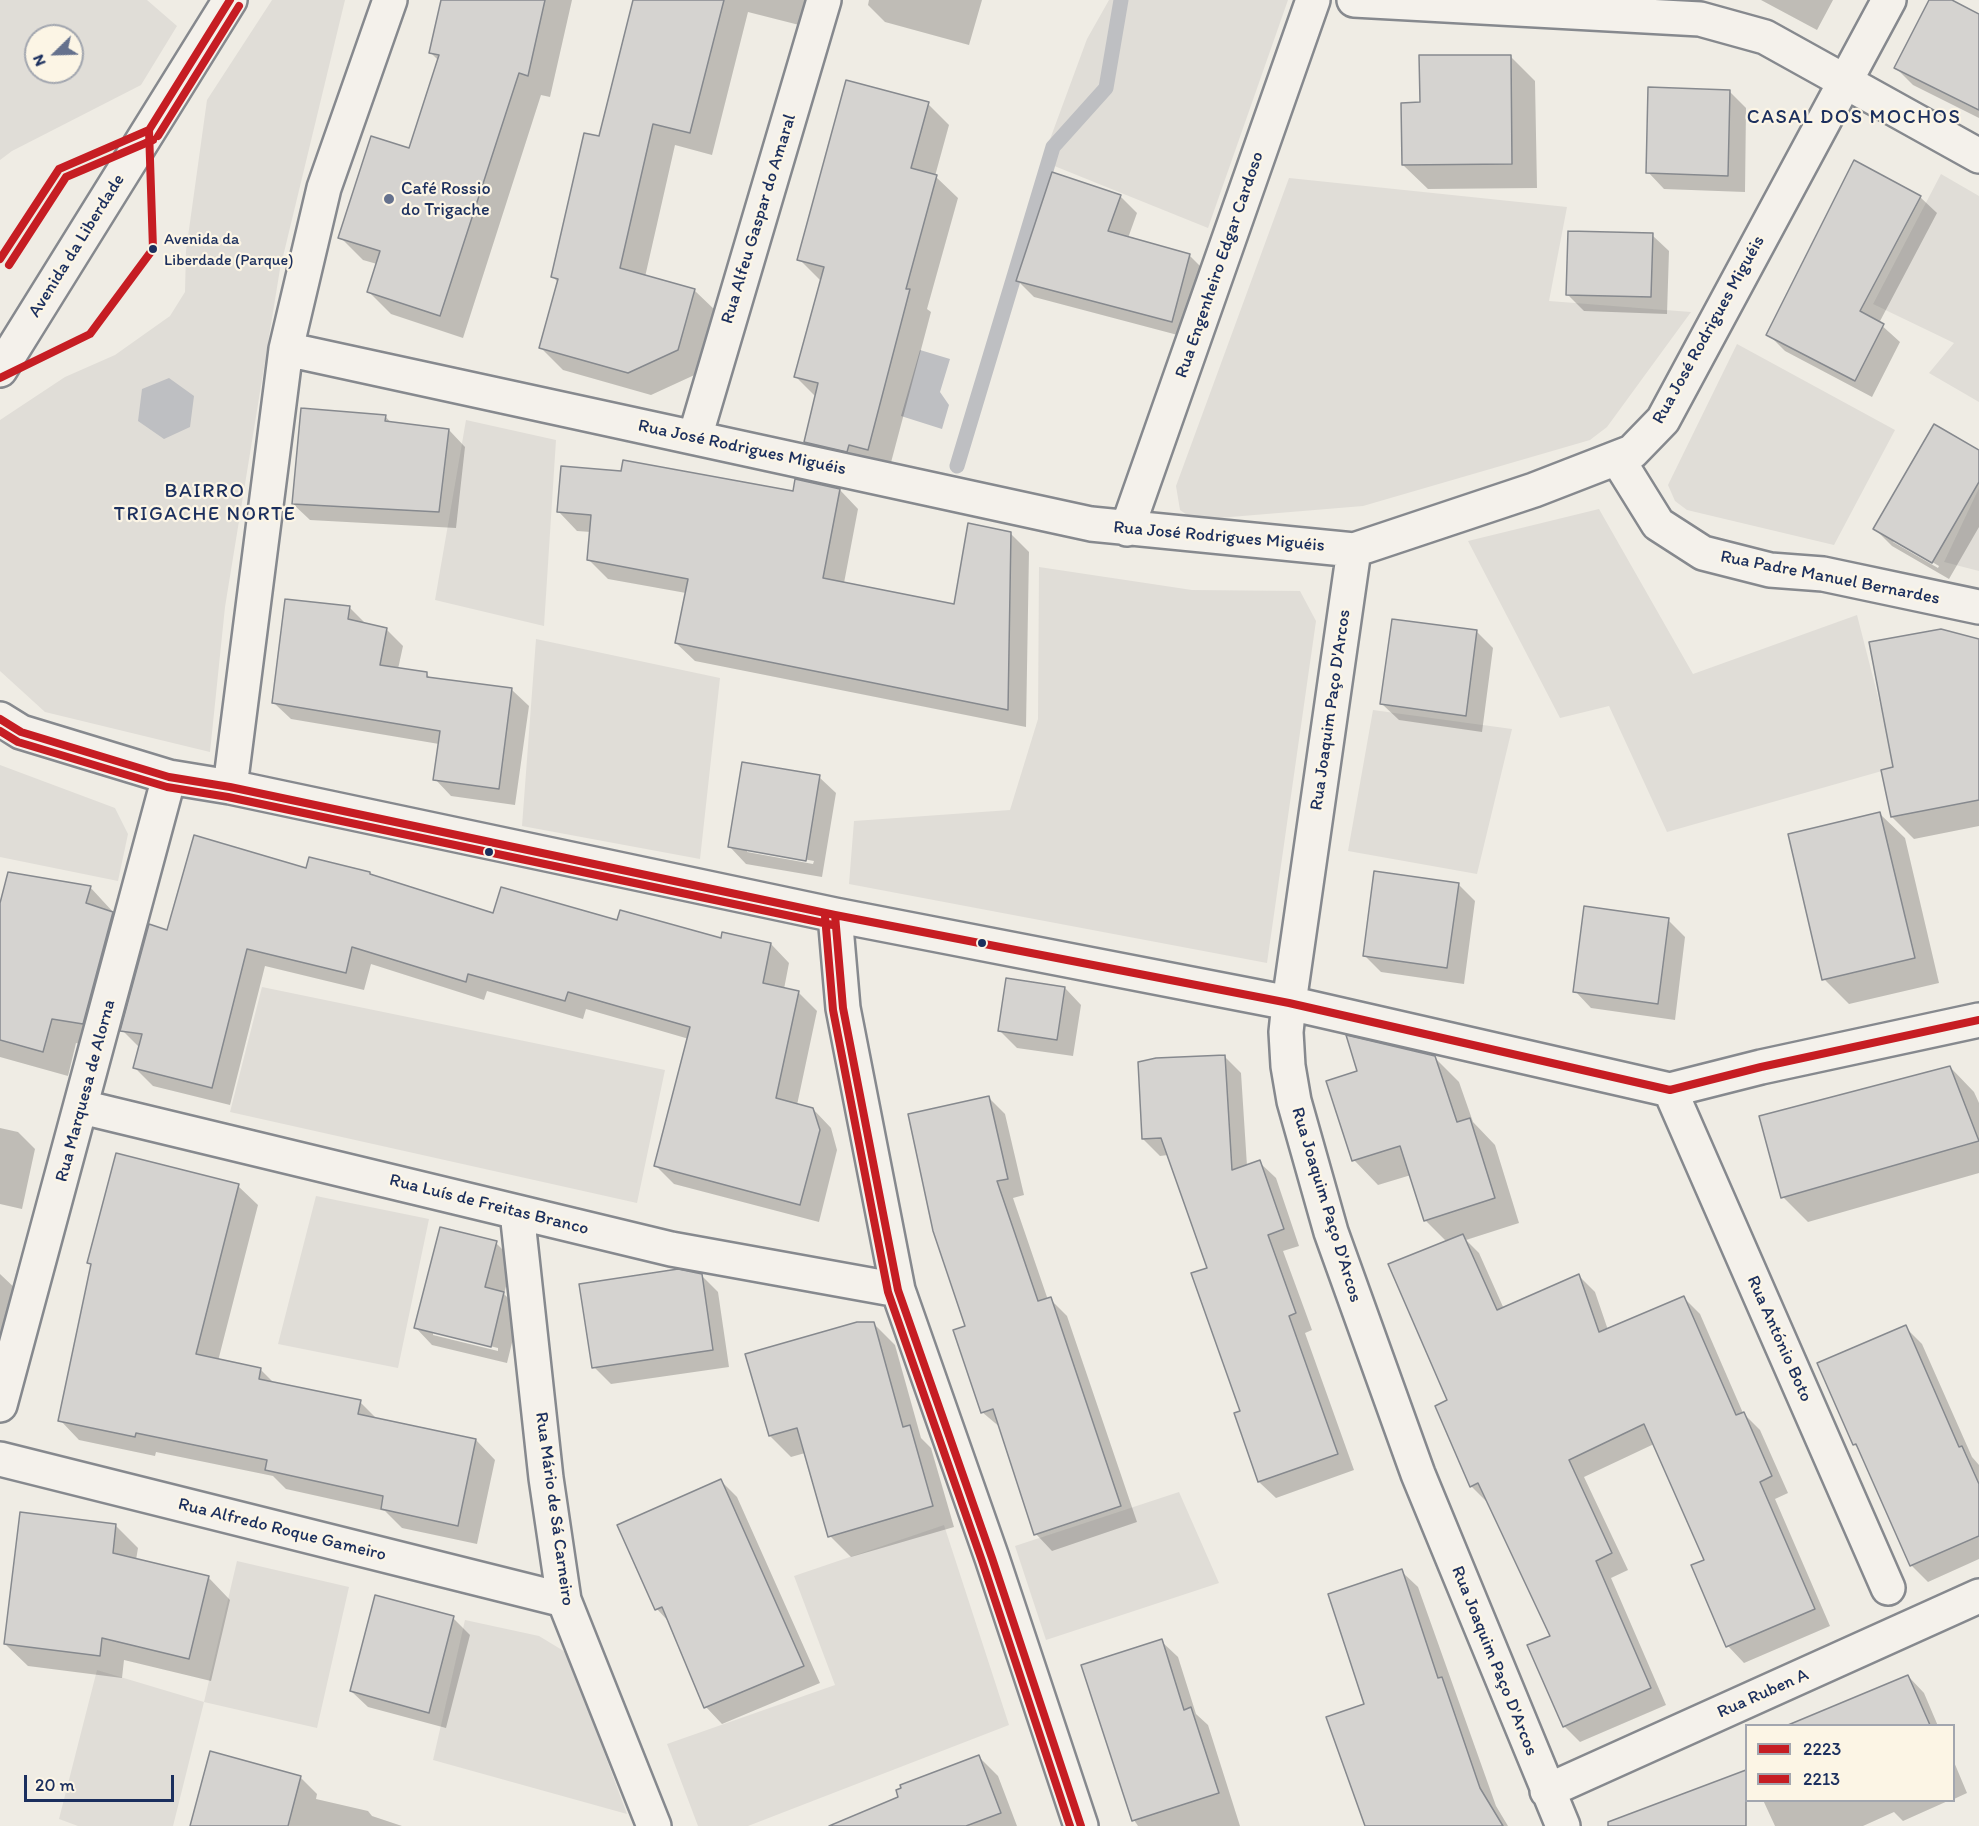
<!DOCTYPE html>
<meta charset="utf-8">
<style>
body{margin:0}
#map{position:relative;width:1979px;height:1826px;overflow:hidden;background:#efece4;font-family:Itim,sans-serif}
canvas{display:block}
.legend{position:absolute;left:1745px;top:1724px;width:210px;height:78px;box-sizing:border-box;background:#fcf5e5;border:2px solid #a2a6af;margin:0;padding:8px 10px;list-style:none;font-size:18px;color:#1b2f5e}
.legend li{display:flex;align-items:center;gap:12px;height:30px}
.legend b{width:30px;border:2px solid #a2a6af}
.north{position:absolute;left:24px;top:24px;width:60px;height:60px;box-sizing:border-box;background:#fcf5e5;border:2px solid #a2a6af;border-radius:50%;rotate:247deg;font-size:16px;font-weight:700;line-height:24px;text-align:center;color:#1b2f5e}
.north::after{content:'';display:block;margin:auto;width:21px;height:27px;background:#65718d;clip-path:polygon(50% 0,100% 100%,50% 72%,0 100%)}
.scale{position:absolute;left:24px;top:1775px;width:150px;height:27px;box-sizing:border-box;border:3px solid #1b2f5e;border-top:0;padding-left:8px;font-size:18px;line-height:21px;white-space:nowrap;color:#1b2f5e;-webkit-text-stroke:4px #fcf5e5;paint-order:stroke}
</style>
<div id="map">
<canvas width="1979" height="1826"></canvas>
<ul class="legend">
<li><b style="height:8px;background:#c61d23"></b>2223</li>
<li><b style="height:8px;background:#c61d23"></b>2213</li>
</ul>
<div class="north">N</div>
<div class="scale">20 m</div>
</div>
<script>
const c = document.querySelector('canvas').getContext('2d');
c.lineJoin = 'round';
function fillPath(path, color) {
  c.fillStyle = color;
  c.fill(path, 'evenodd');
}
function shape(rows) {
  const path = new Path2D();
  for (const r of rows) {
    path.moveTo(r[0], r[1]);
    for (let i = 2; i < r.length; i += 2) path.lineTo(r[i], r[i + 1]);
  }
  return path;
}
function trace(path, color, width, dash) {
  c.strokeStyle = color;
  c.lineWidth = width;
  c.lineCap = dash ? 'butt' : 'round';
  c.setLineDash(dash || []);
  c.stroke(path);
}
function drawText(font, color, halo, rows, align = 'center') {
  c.font = font + ' Itim,sans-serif';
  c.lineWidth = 4.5;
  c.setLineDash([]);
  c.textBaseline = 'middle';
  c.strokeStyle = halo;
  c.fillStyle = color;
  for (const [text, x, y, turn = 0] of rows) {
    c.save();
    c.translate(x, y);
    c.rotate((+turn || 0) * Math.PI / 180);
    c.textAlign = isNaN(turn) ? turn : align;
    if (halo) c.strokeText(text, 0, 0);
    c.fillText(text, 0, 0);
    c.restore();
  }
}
fillPath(shape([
 [0,0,147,0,177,26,141,85,12,151,0,160],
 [36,36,72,36,72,72,36,72],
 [272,0,345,0,280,269,225,607,210,752,45,712,0,671,0,420,65,377,115,355,170,316,185,292,186,251,207,100],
 [1109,0,1288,0,1208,228,1042,161,1087,39],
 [1941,174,1979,196,1979,402,1929,373,1954,343,1873,304],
 [1289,178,1567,207,1549,301,1691,312,1607,427,1590,440,1363,506,1194,520,1180,510,1176,486],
 [1737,344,1895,430,1834,545,1687,510,1675,501,1668,485],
 [466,420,556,440,544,626,435,600],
 [1979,488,1979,571,1944,562],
 [1599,509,1693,674,1857,615,1896,767,1667,832,1609,706,1560,718,1468,541],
 [1039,567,1192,590,1300,591,1316,621,1267,963,849,884,854,821,1010,810,1038,719],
 [536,639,720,678,700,859,522,826],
 [1373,710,1512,729,1477,874,1348,851],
 [0,765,115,808,128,834,118,881,0,857],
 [262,987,665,1070,637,1203,230,1112],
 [316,1196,429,1219,398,1368,278,1344],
 [1179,1492,1219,1583,1046,1640,1015,1546],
 [944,1525,1009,1725,748,1826,698,1826,667,1744,835,1685,794,1576],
 [237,1561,349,1587,317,1728,204,1702,173,1826,78,1826,59,1819,97,1670,204,1702],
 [465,1620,539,1636,567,1653,627,1814,433,1760]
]), '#e0ddd7');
fillPath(shape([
 [920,350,950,359,940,392,949,405,942,429,901,416],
 [169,378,194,396,190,427,164,439,138,421,142,389]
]), '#bebfc2');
fillPath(shape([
 [442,0,572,0,550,97,541,95,463,338,391,314,369,292,377,264,363,260,340,237,410,150,438,60,430,52],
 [635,0,818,0,811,28,748,12,712,155,675,145,645,277,694,290,717,312,701,372,651,395,563,370,541,348,559,283,552,276,600,138],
 [869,0,982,0,969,45,885,22,868,5],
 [1761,0,1833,0,1817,30],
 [1931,0,1949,0,1979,16,1979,118,1913,85,1896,68],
 [1510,56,1535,81,1537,188,1428,189,1403,165],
 [1729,91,1746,108,1745,192,1664,189,1648,172],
 [928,104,949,125,935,176,958,198,927,309,931,312,889,470,827,463,806,442,816,397,795,376,821,281,799,259],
 [1120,196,1137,213,1128,238,1189,255,1206,272,1189,338,1034,297,1018,281],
 [1920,197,1937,213,1879,323,1900,342,1872,397,1785,351,1768,334],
 [1652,235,1669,251,1667,314,1584,311,1568,295],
 [385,416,392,424,449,430,465,447,456,528,310,520,293,504],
 [1979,452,1979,527,1949,579,1892,546,1875,529],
 [1893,539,1939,566,1938,568,1893,542],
 [840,490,858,509,844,583,955,606,1011,534,1029,552,1026,727,695,661,676,643,686,593,608,579,589,560,591,532,577,531,559,512],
 [287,600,350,608,367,625,386,629,403,646,398,669,426,674,432,679,512,690,529,706,515,805,451,796,435,779,439,744,291,719,274,703],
 [1476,631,1493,648,1482,732,1399,720,1382,704],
 [1979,641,1979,826,1914,839,1892,817,1895,769],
 [819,777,836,793,822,877,746,864,730,847],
 [747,849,814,861,813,864,747,852],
 [1880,814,1905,838,1939,983,1849,1004,1824,979],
 [307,869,373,877,494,915,618,922,722,940,771,944,789,963,784,989,798,992,817,1011,797,1105,813,1109,831,1128,837,1150,819,1222,674,1184,655,1165,689,1039,586,1009,583,1019,487,991,484,1000,371,964,364,990,265,966,230,1105,153,1086,135,1068,140,1048,122,1030,168,931],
 [1458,884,1475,901,1464,984,1381,972,1364,955],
 [90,887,137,938,108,1049,76,1043,68,1076,0,1057,0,909],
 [1668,920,1685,937,1675,1020,1591,1008,1575,991],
 [1065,988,1081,1005,1073,1056,1017,1048,1000,1031],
 [1224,1056,1241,1073,1247,1166,1259,1162,1276,1178,1299,1246,1283,1251,1312,1330,1305,1333,1354,1470,1276,1498,1259,1482,1209,1268,1168,1155,1160,1156,1143,1139],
 [1434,1057,1459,1082,1473,1122,1495,1145,1519,1223,1466,1240,1479,1253,1504,1309,1579,1276,1595,1292,1608,1330,1684,1298,1700,1314,1743,1413,1760,1430,1788,1493,1775,1499,1830,1626,1744,1663,1728,1646,1706,1561,1654,1444,1584,1477,1628,1570,1611,1578,1666,1705,1580,1742,1564,1726,1552,1637,1488,1503,1471,1486,1449,1401,1447,1242,1425,1220,1411,1175,1378,1185,1354,1160],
 [1950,1067,1974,1092,1979,1103,1979,1173,1808,1222,1783,1197],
 [988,1097,1005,1114,1024,1195,1013,1198,1048,1300,1050,1299,1067,1316,1137,1522,1052,1551,1036,1534,1001,1428,982,1412,967,1327],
 [0,1128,18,1132,35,1149,22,1209,0,1204],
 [238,1186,258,1205,218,1361,261,1370,274,1383,360,1402,377,1419,476,1440,495,1460,477,1544,402,1528,385,1511,286,1489,273,1476,156,1452,155,1456,79,1440,60,1420,92,1265,89,1262],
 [496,1243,513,1260,504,1294,520,1310,507,1363,432,1345,416,1328],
 [433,1332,498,1348,498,1351,433,1335],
 [0,1274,18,1291,0,1343],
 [701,1275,718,1292,729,1367,611,1384,594,1367],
 [873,1323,895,1345,921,1438,931,1448,954,1527,851,1557,830,1536,805,1453,791,1457,770,1436],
 [1905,1327,1922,1344,1972,1457,1979,1465,1979,1559,1928,1582,1911,1565,1861,1451,1854,1444],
 [720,1480,737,1497,820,1683,722,1724,706,1707,669,1622,657,1609],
 [115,1525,138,1548,136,1560,208,1577,230,1600,211,1681,124,1660,122,1678,28,1666,5,1644],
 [1401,1571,1418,1587,1496,1806,1508,1826,1373,1826,1366,1704],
 [453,1618,470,1635,446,1728,368,1707,351,1691],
 [1161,1641,1178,1657,1196,1714,1208,1725,1240,1826,1138,1826,1134,1820],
 [1908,1676,1924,1693,1938,1726,1829,1726,1849,1716],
 [978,1756,998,1776,1017,1826,833,1826,900,1797],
 [1954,1762,1967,1793,1954,1799],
 [300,1777,317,1794,316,1799,368,1811,372,1816,402,1826,196,1826],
 [1763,1800,1950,1800,1903,1821,1894,1812,1863,1826,1775,1826]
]), '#0003');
trace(shape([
 [957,466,1053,147,1106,88,1121,0]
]), '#bebfc2', 15);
const building = shape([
 [441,0,545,0,528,76,519,73,440,316,367,292,380,251,338,238,371,136,409,148,439,55,429,53,441,0],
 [633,0,724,0,690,133,653,124,620,268,695,289,678,350,628,373,539,348,558,279,551,277,584,133,599,136,633,0],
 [1929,0,1952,0,1979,14,1979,110,1894,68,1929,0],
 [1419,55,1511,55,1512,164,1402,165,1401,103,1420,102,1419,55],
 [846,80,929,102,911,168,937,175,906,289,910,289,868,450,849,445,847,452,804,442,818,383,794,377,824,267,797,260,846,80],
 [1648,87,1730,90,1728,176,1646,173,1648,87],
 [1854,160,1921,196,1860,311,1884,324,1855,381,1766,335,1854,160],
 [1052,172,1121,195,1108,231,1190,254,1172,322,1016,281,1052,172],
 [1568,231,1653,233,1651,297,1566,295,1568,231],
 [301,408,386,415,385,421,449,429,439,512,292,504,301,408],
 [1934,424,1979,450,1979,482,1932,563,1873,529,1934,424],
 [623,460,793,491,795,479,840,489,823,578,954,604,968,523,1011,532,1008,710,675,643,688,579,587,560,591,515,557,512,561,466,621,471,623,460],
 [285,599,350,606,348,619,387,628,380,665,427,672,427,677,512,688,499,789,433,780,440,731,272,703,285,599],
 [1392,619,1477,630,1466,716,1380,704,1392,619],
 [1941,629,1979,639,1979,800,1891,817,1881,770,1893,767,1869,642,1941,629],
 [742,762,820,775,806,861,728,847,742,762],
 [1880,812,1915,958,1822,980,1788,834,1880,812],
 [194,835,306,868,309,857,370,872,370,874,493,913,501,887,617,920,620,910,721,938,722,932,771,943,763,983,799,991,776,1098,813,1108,820,1130,800,1205,654,1166,690,1027,568,992,565,1001,468,974,466,982,352,947,346,973,247,949,212,1088,133,1068,142,1034,120,1031,149,924,167,930,194,835],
 [1374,871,1459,883,1447,968,1363,956,1374,871],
 [8,872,91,886,86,903,113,912,83,1024,52,1019,43,1052,0,1040,0,903,8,872],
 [1584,906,1669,918,1658,1004,1573,992,1584,906],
 [1006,978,1065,987,1057,1040,998,1031,1006,978],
 [1346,1035,1435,1056,1457,1122,1470,1118,1495,1198,1424,1221,1400,1146,1352,1161,1326,1081,1357,1071,1346,1035],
 [1225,1055,1232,1170,1260,1160,1284,1229,1268,1235,1296,1313,1289,1316,1338,1454,1258,1482,1234,1413,1240,1411,1191,1273,1207,1268,1161,1138,1142,1139,1138,1062,1156,1058,1225,1055],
 [1950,1066,1979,1141,1781,1198,1759,1116,1950,1066],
 [989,1096,1008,1179,997,1181,1038,1301,1051,1297,1121,1506,1034,1535,993,1409,981,1413,953,1330,965,1326,933,1231,908,1114,989,1096],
 [116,1153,239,1184,196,1354,261,1368,259,1379,361,1400,358,1414,476,1439,458,1526,381,1509,383,1496,265,1470,267,1460,136,1433,135,1437,58,1421,91,1264,87,1263,116,1153],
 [440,1227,497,1241,485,1287,504,1292,491,1347,414,1328,440,1227],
 [1463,1234,1497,1310,1579,1274,1599,1332,1684,1296,1736,1415,1744,1412,1772,1476,1760,1482,1815,1609,1726,1647,1691,1565,1704,1560,1644,1424,1569,1460,1612,1553,1596,1561,1651,1688,1563,1727,1527,1645,1550,1636,1478,1483,1470,1487,1435,1406,1447,1400,1388,1264,1463,1234],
 [678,1269,702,1274,713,1350,592,1368,579,1284,678,1269],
 [857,1322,874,1322,903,1427,910,1425,933,1506,828,1537,797,1428,769,1436,745,1354,857,1322],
 [1906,1325,1959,1447,1962,1446,1979,1484,1979,1536,1910,1566,1856,1444,1853,1445,1817,1363,1906,1325],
 [721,1479,804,1666,704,1708,662,1607,655,1610,617,1525,721,1479],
 [20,1512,116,1524,113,1553,209,1576,189,1659,102,1638,100,1656,4,1644,20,1512],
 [1402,1569,1438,1678,1442,1677,1480,1788,1503,1826,1365,1826,1326,1717,1364,1704,1328,1594,1402,1569],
 [375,1595,454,1616,429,1713,350,1691,375,1595],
 [1162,1639,1184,1710,1191,1707,1219,1793,1132,1821,1081,1665,1162,1639],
 [1908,1675,1930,1725,1788,1725,1908,1675],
 [210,1751,301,1776,288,1826,190,1826,210,1751],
 [979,1755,1001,1813,966,1826,829,1826,898,1797,896,1790,901,1788,900,1785,979,1755],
 [1746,1770,1746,1826,1608,1826,1608,1822,1746,1770]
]);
fillPath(building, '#d5d3d0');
trace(building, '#86898e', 1.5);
const minor = shape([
 [1354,0,1700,19,1765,37,1979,156],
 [286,349,1091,524,1354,550,1534,490,1632,452,1663,420,1889,0],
 [0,370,230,0],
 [695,437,824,0],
 [1617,458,1658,524,1703,553,1770,570,1823,574,1979,607],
 [1127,529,1313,0],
 [1354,550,1289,1003,1286,1032,1288,1066,1294,1101,1331,1232,1418,1474,1563,1826],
 [0,719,21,732,169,777,230,787,835,915,1289,1003,1670,1090,1761,1067,1979,1020],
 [230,787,286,349,324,188,390,0],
 [835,915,843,1008,898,1290,992,1558,1081,1826],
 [1670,1090,1888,1588],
 [82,1107,671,1249,898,1290],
 [517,1212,546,1478,564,1600,654,1826],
 [0,1405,169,777],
 [0,1459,564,1600],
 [1547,1791,1979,1596]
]);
trace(minor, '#86898e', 38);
trace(minor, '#f4f1eb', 33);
trace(shape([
 [149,130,230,0],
 [0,259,59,169,149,130],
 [0,378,90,334,153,249,149,130],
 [0,719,21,732,169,777,230,787,835,915,1289,1003,1670,1090,1761,1067,1979,1020],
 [835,915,843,1008,898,1290,992,1558,1081,1826]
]), '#c61d23', 8);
trace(shape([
 [158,136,239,6],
 [9,265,66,177,153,140],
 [0,731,18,742,167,787,228,797,833,925],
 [825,916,833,1010,888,1292,982,1561,1070,1826]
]), '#c61d23', 8);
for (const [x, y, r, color] of [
 [389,199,6,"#65718d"],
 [153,249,5,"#1b2f5e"],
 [489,852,5,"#1b2f5e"],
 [982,943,5,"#1b2f5e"]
]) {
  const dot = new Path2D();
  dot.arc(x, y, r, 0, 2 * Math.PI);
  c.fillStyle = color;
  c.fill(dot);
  trace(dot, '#fcf5e5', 2);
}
drawText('16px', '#1b2f5e', '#fcf5e5', [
 ["Avenida da",164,240],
 ["Liberdade (Parque)",164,261]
], 'left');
drawText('18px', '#1b2f5e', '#fcf5e5', [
 ["Café Rossio",401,189],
 ["do Trigache",401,210]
], 'left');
drawText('18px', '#1b2f5e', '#fcf5e5', [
 ["Rua Alfeu Gaspar do Amaral",759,219,-73],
 ["Avenida da Liberdade",77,246,-58],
 ["Rua Engenheiro Edgar Cardoso",1220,265,-71],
 ["Rua José Rodrigues Miguéis",1709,330,-61],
 ["Rua José Rodrigues Miguéis",742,448,12],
 ["Rua José Rodrigues Miguéis",1219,537,5],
 ["Rua Padre Manuel Bernardes",1830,578,11],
 ["Rua Joaquim Paço D'Arcos",1331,710,-82],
 ["Rua Marquesa de Alorna",86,1091,-75],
 ["Rua Luís de Freitas Branco",489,1205,14],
 ["Rua Joaquim Paço D'Arcos",1326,1205,73],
 ["Rua António Boto",1779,1339,66],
 ["Rua Mário de Sá Carneiro",554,1509,82],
 ["Rua Alfredo Roque Gameiro",282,1530,14],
 ["Rua Joaquim Paço D'Arcos",1494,1661,68],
 ["Rua Ruben A",1763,1694,-24]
]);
c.letterSpacing = '1.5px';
drawText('20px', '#1b2f5e', '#fcf5e5', [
 ["CASAL DOS MOCHOS",1854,118],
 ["BAIRRO",205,492],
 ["TRIGACHE NORTE",205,515]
]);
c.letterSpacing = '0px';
</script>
